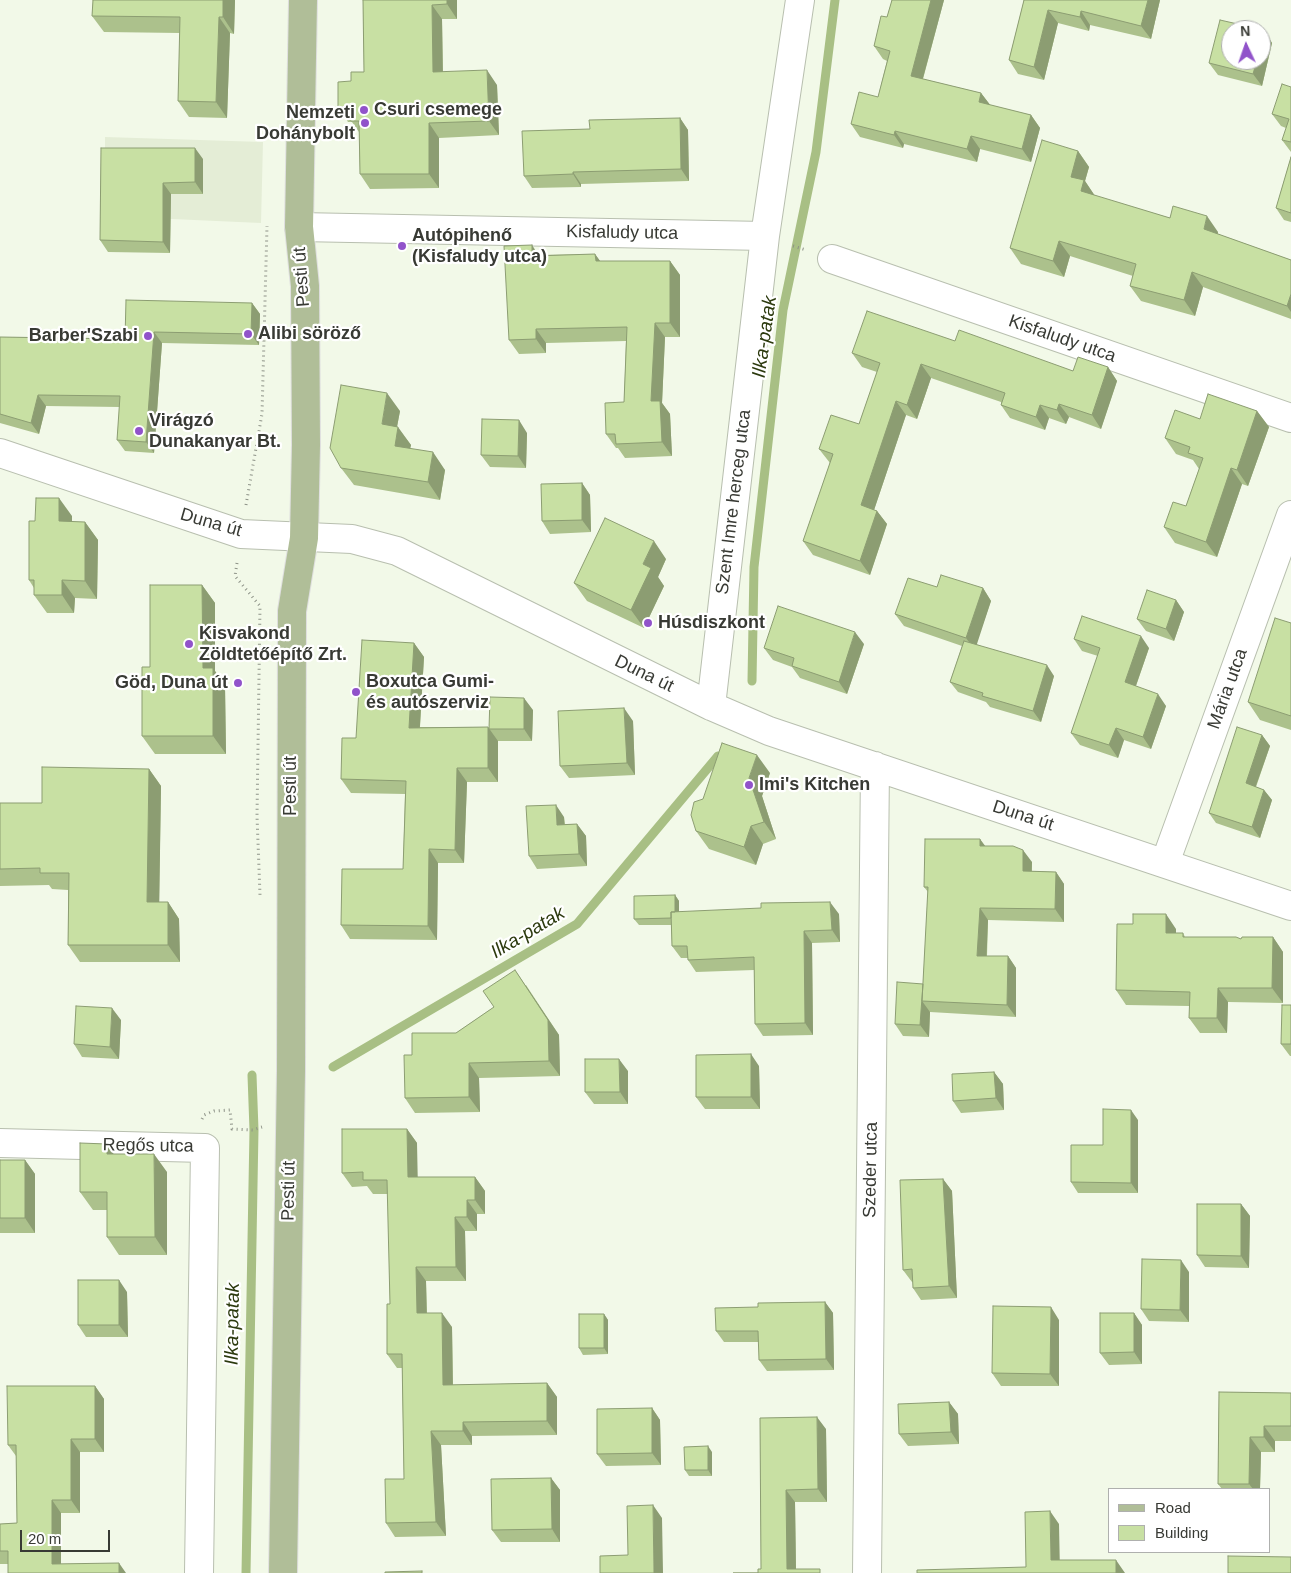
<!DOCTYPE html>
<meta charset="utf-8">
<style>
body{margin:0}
#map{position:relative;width:1291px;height:1573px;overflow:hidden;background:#f2f9e8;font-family:Arial,sans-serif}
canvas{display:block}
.legend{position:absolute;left:1108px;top:1488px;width:162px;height:65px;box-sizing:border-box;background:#fff;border:1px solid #afb0ae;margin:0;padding:6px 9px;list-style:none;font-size:15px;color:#383a34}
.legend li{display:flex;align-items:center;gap:10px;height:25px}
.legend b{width:25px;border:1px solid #afb0ae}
.north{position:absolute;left:1221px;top:20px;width:50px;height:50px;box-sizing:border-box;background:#fff;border:1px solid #afb0ae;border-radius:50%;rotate:357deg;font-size:14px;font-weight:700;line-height:20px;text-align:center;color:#383a34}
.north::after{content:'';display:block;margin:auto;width:18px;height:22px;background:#9153ca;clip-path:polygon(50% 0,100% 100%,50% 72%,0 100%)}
.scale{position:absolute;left:20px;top:1530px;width:90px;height:22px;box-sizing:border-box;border:2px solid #383a34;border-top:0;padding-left:6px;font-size:15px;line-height:18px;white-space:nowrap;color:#383a34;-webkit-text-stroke:4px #fff;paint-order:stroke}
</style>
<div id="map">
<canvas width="1291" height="1573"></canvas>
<ul class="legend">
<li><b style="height:6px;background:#b0be98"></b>Road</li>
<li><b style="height:14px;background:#c8e0a3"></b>Building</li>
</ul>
<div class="north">N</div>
<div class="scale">20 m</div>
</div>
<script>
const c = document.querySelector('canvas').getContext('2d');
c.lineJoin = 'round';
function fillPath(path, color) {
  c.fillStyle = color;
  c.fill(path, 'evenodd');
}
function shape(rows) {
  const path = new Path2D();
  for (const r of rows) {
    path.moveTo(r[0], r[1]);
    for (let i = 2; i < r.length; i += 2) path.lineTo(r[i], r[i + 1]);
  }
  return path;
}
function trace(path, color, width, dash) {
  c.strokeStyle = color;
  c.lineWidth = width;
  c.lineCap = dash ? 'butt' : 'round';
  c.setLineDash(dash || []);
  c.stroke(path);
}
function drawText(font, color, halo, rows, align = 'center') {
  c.font = font + ' Arial,sans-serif';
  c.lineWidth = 4.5;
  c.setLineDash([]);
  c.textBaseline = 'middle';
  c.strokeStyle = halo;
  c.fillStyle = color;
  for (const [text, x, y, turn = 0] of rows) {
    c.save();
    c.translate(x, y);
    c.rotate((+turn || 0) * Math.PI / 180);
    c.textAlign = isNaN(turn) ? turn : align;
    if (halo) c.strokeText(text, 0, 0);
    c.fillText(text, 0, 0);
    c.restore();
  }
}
fillPath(shape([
 [105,137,263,142,261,223,105,216]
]), '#e4edd6');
trace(shape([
 [752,681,754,567,783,310,816,152,835,0],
 [333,1067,577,924,718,756],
 [246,1573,254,1130,252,1075]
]), '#a8bf84', 9);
const minor = shape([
 [299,227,765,236],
 [832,259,1291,418],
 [0,453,241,534,352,539,397,551,711,706,769,731,1291,906],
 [711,706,765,236,800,0],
 [1165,863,1291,515],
 [0,1143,205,1148,199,1573],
 [867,1573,875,766]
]);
const major = shape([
 [283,1573,291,1071,292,611,304,538,306,445,305,286,299,227,303,0]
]);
trace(minor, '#b8bfaf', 30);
trace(major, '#dfdfdf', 30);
trace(shape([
 [793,246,806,250],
 [246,505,262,414,267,226],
 [237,563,235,576,260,606,257,816,260,895],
 [202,1119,204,1115,214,1111,230,1110,232,1129,253,1130,262,1127]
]), '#8d9287', 3, [1, 4]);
trace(minor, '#fff', 28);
trace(major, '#b0be98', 28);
fillPath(shape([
 [93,0,235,0,234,34,230,33,227,118,189,117,178,101,180,33,104,32,92,16],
 [363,0,457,0,457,19,442,19,443,72,497,85,499,135,439,138,439,188,370,189,360,174,359,132,352,122,348,122,338,107,351,81,364,72],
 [892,0,944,0,923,79,981,93,990,105,1031,115,1040,128,1031,162,980,149,977,162,904,144,903,148,860,137,851,124,878,97,887,61,883,59,874,46,887,17],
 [1024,0,1160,0,1151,39,1090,25,1089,31,1058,23,1044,80,1018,74,1009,60],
 [1264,30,1272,43,1262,86,1218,75,1209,63],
 [1291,87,1291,142,1286,128,1281,126,1272,114],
 [680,118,688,130,689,181,581,184,581,187,532,188,524,176,590,129],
 [1282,140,1291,142,1291,152],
 [101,148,203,159,203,194,171,194,170,253,108,252,100,240],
 [1078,151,1089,167,1085,181,1095,196,1218,232,1218,234,1291,260,1291,319,1203,287,1195,316,1141,301,1130,286,1133,276,1070,256,1064,277,1021,264,1010,248],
 [1291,157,1291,222,1284,220,1276,208],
 [595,254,600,261,670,261,680,275,680,337,665,337,662,403,670,414,672,456,625,458,618,448,616,448,606,434,624,402,626,341,546,343,546,353,519,354,509,340,539,255],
 [252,303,260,314,259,345,162,343,154,453,125,451,117,440,120,407,46,406,39,434,0,423,0,337,125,339],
 [955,341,1073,371,1108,367,1117,381,1101,429,1069,417,1066,424,1049,418,1045,430,1010,418,1001,405,1001,402,931,378,917,419,906,415,874,510,877,511,887,524,870,575,813,555,803,541,830,463,819,449,859,424,877,372,862,367,852,353],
 [400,411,397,427,411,445,410,448,445,470,440,500,354,485,341,468],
 [1257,411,1269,427,1248,486,1242,484,1217,557,1175,543,1164,527,1186,506,1199,469,1193,460,1176,454,1165,438,1200,419],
 [527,433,526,468,490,467,481,455],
 [582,483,590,495,591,532,550,534,542,521],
 [72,516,72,522,85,522,98,540,97,599,75,598,74,613,47,613,34,595,34,588,29,580,35,521],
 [666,559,658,577,664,586,644,628,587,601,574,583],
 [202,585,215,603,215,671,225,686,226,754,155,754,142,736,150,667],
 [937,587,983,588,991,601,976,644,1054,676,1041,722,990,707,986,702,958,692,950,682,962,646,904,626,895,614],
 [1176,600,1184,612,1174,641,1146,631,1137,619],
 [1291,623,1291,730,1260,720,1248,702],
 [1074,639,1149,648,1136,686,1166,706,1151,749,1124,740,1118,758,1080,745,1071,733,1098,656,1082,651],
 [414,643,424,657,420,727,488,727,489,729,533,710,532,741,498,741,498,782,467,782,464,863,438,863,437,940,350,939,341,925,403,869,405,794,351,793,341,779,356,738],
 [864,644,847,694,800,678,792,667,773,660,764,648],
 [633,721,635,775,569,778,560,766],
 [1262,735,1270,746,1256,787,1264,790,1272,800,1260,838,1216,823,1209,813],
 [149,769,161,786,159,902,168,902,179,919,180,962,80,962,68,945,68,890,52,889,49,885,0,886,0,803,42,803],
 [770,773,762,796,776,839,763,844,756,865,709,849,696,831],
 [564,817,565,824,577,824,586,836,587,866,537,869,529,856],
 [980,839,984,846,1032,862,1032,871,1056,872,1064,884,1064,922,988,920,987,956,1008,956,1016,968,1016,1017,930,1012,929,1037,903,1036,895,1024,923,984,928,892,924,887],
 [675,895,679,901,679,912,839,914,840,942,812,943,813,1035,763,1036,755,1024,754,970,696,972,688,960,688,958,681,958,672,946,671,925,639,925,634,919],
 [1176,929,1176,933,1183,933,1185,937,1241,939,1273,937,1283,952,1283,1003,1228,1002,1227,1033,1200,1033,1189,1018,1190,1006,1126,1005,1116,990],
 [526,985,559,1035,560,1076,479,1078,480,1112,415,1113,405,1098,412,1055,456,1033],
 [1291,1005,1291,1056,1290,1056,1281,1044],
 [121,1020,119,1059,82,1057,74,1044],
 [759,1066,760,1109,705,1109,696,1097],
 [628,1071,628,1104,594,1104,585,1092],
 [994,1072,1003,1084,1004,1110,961,1113,953,1101],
 [1138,1120,1138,1193,1078,1193,1071,1182,1103,1145],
 [407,1129,417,1143,417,1177,475,1177,485,1191,485,1214,477,1214,477,1231,465,1231,466,1281,426,1281,427,1313,452,1327,453,1385,547,1383,557,1397,557,1435,472,1436,472,1445,441,1445,446,1536,395,1537,386,1523,404,1479,402,1368,397,1368,387,1354,390,1304,388,1194,373,1194,367,1186,352,1187,342,1173],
 [114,1154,167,1172,167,1255,119,1255,107,1237,107,1210,93,1210,80,1192],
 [0,1160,25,1160,35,1174,35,1233,0,1233],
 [943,1179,952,1191,957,1298,921,1300,913,1288,913,1282,912,1282,903,1270],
 [1241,1204,1250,1216,1249,1268,1205,1267,1197,1255],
 [1189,1272,1189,1322,1149,1321,1141,1309],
 [127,1292,128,1337,86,1337,78,1325],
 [825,1302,833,1313,834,1370,767,1371,759,1360,759,1342,724,1342,716,1331,758,1307],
 [1134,1313,1142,1325,1142,1364,1109,1365,1100,1353],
 [604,1314,608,1320,608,1354,583,1355,579,1348],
 [1059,1320,1059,1386,1001,1386,992,1373],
 [95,1386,104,1399,104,1452,80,1452,80,1513,61,1513,61,1564,0,1564,0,1524,17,1523,16,1456,8,1445],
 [1219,1392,1291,1393,1291,1441,1275,1441,1275,1452,1261,1452,1260,1489,1222,1489,1218,1484],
 [949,1402,958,1414,959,1444,908,1446,899,1434],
 [652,1408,660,1420,661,1465,606,1466,597,1454],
 [760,1418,826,1429,827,1502,795,1502,796,1569,761,1569],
 [712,1452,712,1476,689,1476,685,1470],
 [551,1478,560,1490,560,1542,501,1542,492,1530]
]), '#acc18c');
fillPath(shape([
 [223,0,235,0,234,34,223,17],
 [447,0,457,0,457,19,447,4],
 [931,0,944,0,920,89,911,76],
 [1148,0,1160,0,1151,39,1141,26],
 [432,5,442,19,443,87,433,72],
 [1048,10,1058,23,1044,80,1034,67],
 [1081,11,1090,25,1089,31,1080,17],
 [219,17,230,33,227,118,216,102],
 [1264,30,1272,43,1262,86,1253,74,1257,60,1261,60,1261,42],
 [487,70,497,85,499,135,489,121],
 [981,93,991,106,979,102],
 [1031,115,1040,128,1031,162,1022,149],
 [680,118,688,130,689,181,681,169],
 [429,123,439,138,439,188,429,174],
 [895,131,904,144,903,148,894,135],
 [971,136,980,149,977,162,967,149],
 [195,148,203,159,203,194,195,182],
 [1078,151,1089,167,1085,181,1095,196,1092,207,1071,177],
 [573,172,581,184,581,187,573,174],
 [163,183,171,194,170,253,163,242],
 [1207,216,1218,232,1215,244,1204,229],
 [1059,241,1070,256,1064,277,1053,261],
 [532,245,541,259,532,256],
 [595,254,605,268,596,261],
 [670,261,680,275,680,337,670,323],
 [1192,272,1203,287,1195,316,1184,300],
 [1291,294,1291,312,1287,306],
 [252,303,260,314,259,345,251,334],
 [655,323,665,337,662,403,670,414,672,456,662,442,651,401],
 [536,329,546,343,546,353,536,339],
 [154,332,162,343,154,453,146,442],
 [921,364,931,378,917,419,907,405],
 [1108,367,1117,381,1101,429,1092,415],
 [387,393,400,411,394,442,382,424],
 [38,395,46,406,39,434,31,423],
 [896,401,906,415,871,519,861,505],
 [1059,404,1069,417,1066,424,1057,410],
 [1040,405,1049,418,1045,430,1036,417],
 [1257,411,1269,427,1248,486,1237,470],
 [519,420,527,433,526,468,518,456],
 [398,427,411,445,407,464,395,446],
 [433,452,445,470,440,500,428,482],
 [1231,468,1242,484,1217,557,1206,542],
 [582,483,590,495,591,532,582,520],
 [59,498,72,516,72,539,59,521],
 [877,511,887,524,870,575,860,561],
 [85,522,98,540,97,599,85,581],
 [654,541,666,559,658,577,664,586,644,628,631,610,643,564],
 [62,580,75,598,74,613,62,595],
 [202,585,215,603,215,671,225,686,226,754,213,736,203,668],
 [983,588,991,601,975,650,966,638],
 [1176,600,1184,612,1174,641,1166,629],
 [855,632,864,644,847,694,839,682],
 [1141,636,1149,648,1133,694,1125,682],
 [414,643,424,657,419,741,409,728],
 [1047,665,1054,676,1041,722,1033,711],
 [1158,694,1166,706,1151,749,1143,737],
 [524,698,533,710,532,741,524,729],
 [624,708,633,721,635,775,627,763],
 [488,727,498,741,498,782,488,768],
 [1116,728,1124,740,1118,758,1109,745],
 [1262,735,1270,746,1253,794,1246,783],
 [757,755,770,773,762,796,776,839,764,822,749,778],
 [457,768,467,782,464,863,455,850],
 [149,769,161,786,159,919,147,902],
 [1264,790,1272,800,1260,838,1252,827],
 [556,805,564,817,565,837,557,825],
 [577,824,586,836,587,866,579,854],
 [751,826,763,844,756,865,744,847],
 [980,839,989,851,980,846],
 [429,849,438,863,437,940,428,926],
 [1023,850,1032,862,1031,883,1023,871],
 [1056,872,1064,884,1064,922,1055,909],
 [675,895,679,901,679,925,675,918],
 [168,902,179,919,180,962,168,945],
 [830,902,839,914,840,942,832,930],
 [980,908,988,920,986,968,977,956],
 [1166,914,1176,929,1176,947,1166,933],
 [804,931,812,943,813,1035,805,1023],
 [1273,937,1283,952,1283,1003,1272,988],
 [1008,956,1016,968,1016,1017,1007,1005],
 [515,970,559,1035,560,1076,549,1061],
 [923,984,922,1001,930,1012,929,1037,920,1025],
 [1218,988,1228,1002,1227,1033,1217,1018],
 [112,1008,121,1020,119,1059,110,1047],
 [751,1054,759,1066,760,1109,751,1097],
 [619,1059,628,1071,628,1104,620,1092],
 [469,1063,479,1078,480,1112,469,1097],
 [994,1072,1003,1084,1004,1110,996,1098],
 [1131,1110,1138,1120,1138,1193,1131,1183],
 [407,1129,417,1143,418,1191,408,1177],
 [107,1144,119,1162,107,1154],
 [154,1154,167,1172,167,1255,155,1237],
 [25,1160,35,1174,35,1233,25,1218],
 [475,1177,485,1191,485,1214,475,1200],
 [943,1179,952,1191,957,1298,949,1286],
 [467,1200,477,1214,477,1231,467,1217],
 [1241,1204,1250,1216,1249,1268,1241,1256],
 [455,1217,465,1231,466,1281,456,1267],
 [1181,1260,1189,1272,1189,1322,1180,1310],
 [416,1267,426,1281,427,1327,417,1313],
 [119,1280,127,1292,128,1337,119,1325],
 [825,1302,833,1313,834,1370,826,1359],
 [1051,1307,1059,1320,1059,1386,1050,1374],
 [442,1313,452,1327,453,1399,443,1385],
 [1134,1313,1142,1325,1142,1364,1134,1352],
 [604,1314,608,1320,608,1354,604,1348],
 [547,1383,557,1397,557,1435,547,1421],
 [95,1386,104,1399,104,1452,95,1439],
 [949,1402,958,1414,959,1444,951,1432],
 [652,1408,660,1420,661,1465,652,1453],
 [817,1417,826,1429,827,1502,818,1489],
 [463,1422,472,1436,472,1445,463,1431],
 [1264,1426,1275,1441,1275,1452,1264,1437],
 [431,1431,441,1445,446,1536,436,1522],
 [1250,1437,1261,1452,1260,1489,1253,1489,1249,1484],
 [71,1439,80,1452,80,1513,71,1500],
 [708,1446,712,1452,712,1476,708,1470],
 [551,1478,560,1490,560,1542,552,1529],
 [786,1490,795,1502,796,1573,787,1569],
 [52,1500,61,1513,61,1573,52,1564],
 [653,1505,662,1518,663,1573,654,1573],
 [1050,1511,1059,1524,1060,1573,1051,1560],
 [1116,1560,1125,1573,1116,1573],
 [119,1563,126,1573,119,1573]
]), '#8c9d72');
const building = shape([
 [93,0,223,0,223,17,219,17,216,102,178,101,180,17,92,16,93,0],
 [363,0,447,0,447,4,432,5,433,72,487,70,489,121,429,123,429,174,360,174,359,121,351,121,351,107,338,107,338,82,351,81,351,72,364,72,363,0],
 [892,0,931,0,911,76,981,93,979,102,1031,115,1022,149,971,136,967,149,895,131,894,135,851,124,859,92,878,97,890,51,874,46,881,16,887,17,892,0],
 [1024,0,1148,0,1141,26,1081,11,1080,17,1048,10,1034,67,1009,60,1024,0],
 [1220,20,1264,30,1261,42,1261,30,1231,30,1231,60,1257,60,1253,74,1209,63,1220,20],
 [1282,84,1291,87,1291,142,1282,140,1289,119,1272,114,1282,84],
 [680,118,681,169,573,172,573,174,524,176,522,131,590,129,589,120,680,118],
 [1042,140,1078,151,1071,177,1084,180,1081,191,1170,218,1173,206,1207,216,1204,229,1291,260,1291,294,1287,306,1192,272,1184,300,1130,286,1136,264,1059,241,1053,261,1010,248,1042,140],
 [101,148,195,148,195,182,163,183,163,242,100,240,101,148],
 [1291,157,1291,213,1276,208,1291,157],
 [532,245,532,256,595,254,596,261,670,261,670,323,655,323,651,401,660,401,662,442,616,444,615,434,606,434,605,403,624,402,627,327,536,329,536,339,509,340,504,246,532,245],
 [126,300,252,303,251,334,154,332,146,442,117,440,120,396,38,395,31,423,0,414,0,337,125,339,126,300],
 [867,311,955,341,959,330,1073,371,1078,357,1108,367,1092,415,1059,404,1057,410,1040,405,1036,417,1001,405,1005,393,921,364,907,405,896,401,861,505,877,511,860,561,803,541,833,454,819,449,831,415,859,424,880,363,852,353,867,311],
 [341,385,387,393,382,424,398,427,395,446,433,452,428,482,341,468,330,448,341,385],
 [1208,394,1257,411,1237,470,1231,468,1206,542,1164,527,1173,502,1186,506,1203,458,1188,453,1190,447,1165,438,1175,410,1200,419,1208,394],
 [482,419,519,420,518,456,481,455,482,419],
 [582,483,582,520,542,521,541,484,582,483],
 [36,498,59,498,59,521,85,522,85,581,62,580,62,595,34,595,34,580,29,580,29,521,35,521,36,498],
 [605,518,654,541,643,564,651,568,631,610,574,583,605,518],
 [941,575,983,588,966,638,895,614,908,578,937,587,941,575],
 [150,585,202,585,203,668,213,668,213,736,142,736,142,667,150,667,150,585],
 [1147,590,1176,600,1166,629,1137,619,1147,590],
 [778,606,855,632,839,682,792,666,794,658,764,648,778,606],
 [1082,616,1141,636,1125,682,1158,694,1143,737,1116,728,1109,745,1071,733,1100,648,1074,639,1082,616],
 [1275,618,1291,623,1291,716,1248,702,1275,618],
 [362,640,414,643,409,728,488,727,488,768,457,768,455,850,429,849,428,926,341,925,342,869,403,869,406,781,341,779,342,738,356,738,362,640],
 [964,641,1047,665,1033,711,982,696,983,693,950,682,964,641],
 [490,697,524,698,524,729,489,729,490,697],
 [624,708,627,763,560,766,558,711,624,708],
 [1237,727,1262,735,1246,783,1264,790,1252,827,1209,813,1237,727],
 [722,743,757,755,749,778,764,822,751,826,744,847,696,831,691,815,694,802,703,799,722,743],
 [42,767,149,769,147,902,168,902,168,945,68,945,69,873,40,873,40,868,0,869,0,803,42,803,42,767],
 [556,805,557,825,577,824,579,854,529,856,526,806,556,805],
 [925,839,980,839,980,846,1013,846,1023,850,1023,871,1056,872,1055,909,980,908,977,956,1008,956,1007,1005,922,1001,928,887,924,887,925,839],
 [675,895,675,912,671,912,671,918,634,919,634,896,675,895],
 [830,902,832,930,804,931,805,1023,755,1024,754,957,688,960,687,946,672,946,671,912,761,908,761,903,830,902],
 [1133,914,1166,914,1166,933,1183,933,1183,937,1236,937,1241,939,1242,937,1273,937,1272,988,1218,988,1217,1018,1189,1018,1190,992,1116,990,1117,924,1133,924,1133,914],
 [515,970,548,1020,549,1061,469,1063,469,1097,405,1098,404,1055,412,1055,412,1033,456,1033,494,1007,483,991,515,970],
 [897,982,923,984,920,1025,895,1024,897,982],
 [1282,1005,1291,1005,1291,1044,1281,1044,1282,1005],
 [76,1006,112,1008,110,1047,74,1044,76,1006],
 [751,1054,751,1097,696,1097,696,1055,751,1054],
 [585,1059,619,1059,620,1092,585,1092,585,1059],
 [994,1072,996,1098,953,1101,952,1074,994,1072],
 [1103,1109,1131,1110,1131,1183,1071,1182,1071,1145,1103,1145,1103,1109],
 [342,1129,407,1129,408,1177,475,1177,475,1200,467,1200,467,1217,455,1217,456,1267,416,1267,417,1313,442,1313,443,1385,547,1383,547,1421,463,1422,463,1431,431,1431,436,1522,386,1523,385,1479,404,1479,402,1354,387,1354,387,1304,390,1304,387,1180,363,1180,363,1172,342,1173,342,1129],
 [80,1143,107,1144,107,1154,154,1154,155,1237,107,1237,107,1192,80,1192,80,1143],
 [0,1160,25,1160,25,1218,0,1218,0,1160],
 [943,1179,949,1286,913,1288,912,1269,903,1270,900,1180,943,1179],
 [1197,1204,1241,1204,1241,1256,1197,1255,1197,1204],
 [1142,1259,1181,1260,1180,1310,1141,1309,1142,1259],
 [78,1280,119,1280,119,1325,78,1325,78,1280],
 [825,1302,826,1359,759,1360,758,1331,716,1331,715,1308,758,1307,758,1303,825,1302],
 [993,1306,1051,1307,1050,1374,992,1373,993,1306],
 [1100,1313,1134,1313,1134,1352,1100,1353,1100,1313],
 [579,1314,604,1314,604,1348,579,1348,579,1314],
 [7,1386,95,1386,95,1439,71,1439,71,1500,52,1500,52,1564,119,1563,119,1573,8,1573,8,1551,0,1551,0,1524,17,1523,16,1445,8,1445,7,1386],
 [1219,1392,1291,1393,1291,1426,1264,1426,1264,1437,1250,1437,1249,1484,1218,1484,1219,1392],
 [949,1402,951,1432,899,1434,898,1404,949,1402],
 [652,1408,652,1453,597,1454,597,1409,652,1408],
 [817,1417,818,1489,786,1490,787,1569,820,1569,820,1573,733,1573,758,1573,758,1569,761,1569,760,1418,817,1417],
 [708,1446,708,1470,685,1470,684,1447,708,1446],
 [551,1478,552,1529,492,1530,491,1479,551,1478],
 [653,1505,654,1573,600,1573,600,1556,628,1555,627,1506,653,1505],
 [1050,1511,1051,1560,1116,1560,1116,1573,917,1573,917,1570,1026,1567,1025,1512,1050,1511],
 [1228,1556,1291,1557,1291,1573,1228,1573,1228,1556],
 [422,1571,422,1573,385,1573,385,1572,422,1571]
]);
fillPath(building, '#c8e0a3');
trace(building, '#8c9d72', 1);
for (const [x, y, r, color] of [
 [364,110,5,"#9153ca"],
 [365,123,5,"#9153ca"],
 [402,246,5,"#9153ca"],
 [248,334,5,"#9153ca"],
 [148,336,5,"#9153ca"],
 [139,431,5,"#9153ca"],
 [648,623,5,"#9153ca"],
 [189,644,5,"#9153ca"],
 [238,683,5,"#9153ca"],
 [356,692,5,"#9153ca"],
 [749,785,5,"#9153ca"]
]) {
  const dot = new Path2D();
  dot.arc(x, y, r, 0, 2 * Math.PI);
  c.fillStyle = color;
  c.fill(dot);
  trace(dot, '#fff', 2);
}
drawText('bold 18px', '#383a34', '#fff', [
 ["Csuri csemege",374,110],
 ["Nemzeti",355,113,"right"],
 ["Dohánybolt",355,134,"right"],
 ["Autópihenő",412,236],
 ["(Kisfaludy utca)",412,257],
 ["Alibi söröző",258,334],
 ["Barber'Szabi",138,336,"right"],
 ["Virágzó",149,421],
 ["Dunakanyar Bt.",149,442],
 ["Húsdiszkont",658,623],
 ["Kisvakond",199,634],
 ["Zöldtetőépítő Zrt.",199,655],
 ["Boxutca Gumi-",366,682],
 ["és autószerviz",366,703],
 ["Göd, Duna út",228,683,"right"],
 ["Imi's Kitchen",759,785]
], 'left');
drawText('18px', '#383a34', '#fff', [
 ["Kisfaludy utca",622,233,1],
 ["Pesti út",302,277,-94],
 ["Kisfaludy utca",1062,339,19],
 ["Szent Imre herceg utca",734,502,-83],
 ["Duna út",211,523,16],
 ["Duna út",644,674,26],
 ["Mária utca",1228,689,-70],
 ["Pesti út",291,786,-90],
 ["Duna út",1023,816,18],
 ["Regős utca",148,1146,1],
 ["Szeder utca",871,1170,-89],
 ["Pesti út",289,1191,-89]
]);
drawText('italic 19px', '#2c3a0e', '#fff', [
 ["Ilka-patak",765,337,-82],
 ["Ilka-patak",528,933,-31],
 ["Ilka-patak",233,1324,-89]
]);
</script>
